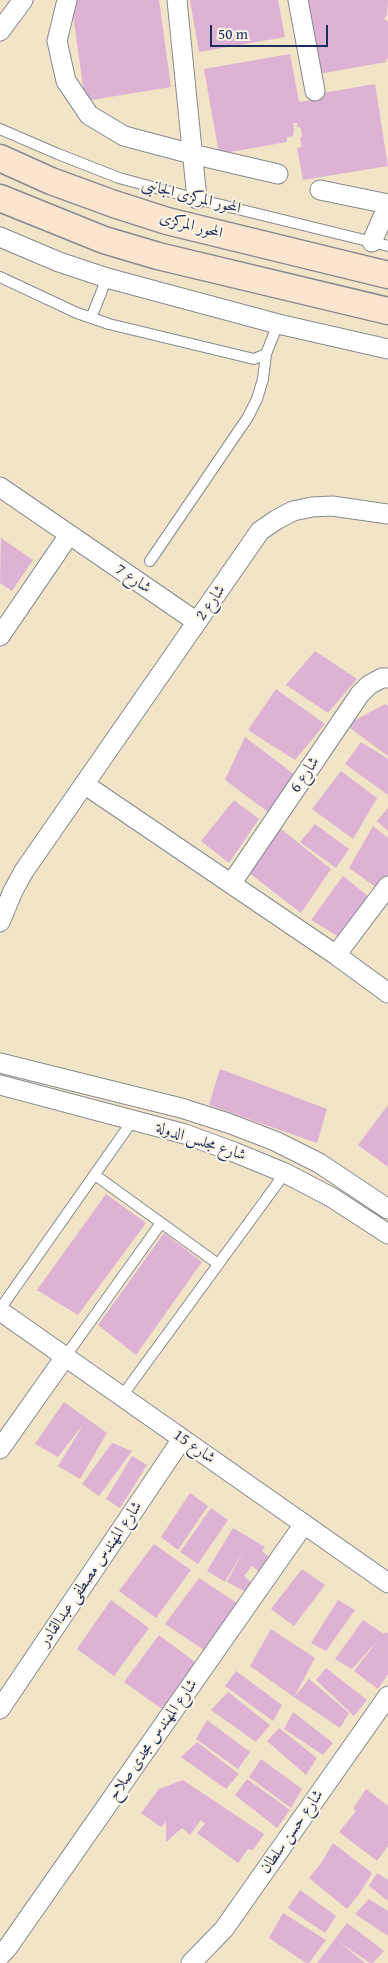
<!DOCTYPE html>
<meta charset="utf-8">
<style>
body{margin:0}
#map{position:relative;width:388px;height:1963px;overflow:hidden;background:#f2e4c6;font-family:"Gentium Book Plus",serif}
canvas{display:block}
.scale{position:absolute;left:210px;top:25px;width:118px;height:22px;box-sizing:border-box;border:2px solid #1b2f5e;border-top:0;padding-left:6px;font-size:15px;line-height:18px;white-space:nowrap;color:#1b2f5e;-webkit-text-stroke:4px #fcf5e5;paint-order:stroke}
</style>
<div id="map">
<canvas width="388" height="1963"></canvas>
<div class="scale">50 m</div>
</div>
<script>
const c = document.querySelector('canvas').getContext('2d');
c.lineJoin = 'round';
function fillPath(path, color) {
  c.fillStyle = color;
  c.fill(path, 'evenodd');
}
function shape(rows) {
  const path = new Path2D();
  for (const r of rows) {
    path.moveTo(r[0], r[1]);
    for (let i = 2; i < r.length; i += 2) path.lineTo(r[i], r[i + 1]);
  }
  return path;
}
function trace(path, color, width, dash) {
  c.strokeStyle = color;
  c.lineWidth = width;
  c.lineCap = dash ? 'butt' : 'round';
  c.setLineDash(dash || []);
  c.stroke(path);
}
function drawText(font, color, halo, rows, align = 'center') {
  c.font = font + ' "Gentium Book Plus",Amiri,serif';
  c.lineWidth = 4;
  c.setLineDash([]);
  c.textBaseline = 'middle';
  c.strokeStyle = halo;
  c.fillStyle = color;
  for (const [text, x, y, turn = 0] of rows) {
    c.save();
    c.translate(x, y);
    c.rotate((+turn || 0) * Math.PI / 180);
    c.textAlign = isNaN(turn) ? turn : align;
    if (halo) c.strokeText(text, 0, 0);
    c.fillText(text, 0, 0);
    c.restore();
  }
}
fillPath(shape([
 [71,0,159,0,171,87,85,101],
 [190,0,278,0,285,37,199,52],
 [304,0,388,0,387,15,384,19,388,22,388,59,386,59,386,62,319,74],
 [290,54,299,102,312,100,311,95,375,84,388,166,303,180,297,148,302,147,300,138,302,137,301,128,297,127,297,123,293,123,294,130,293,136,287,137,287,142,219,154,204,69],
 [1,538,33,560,12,591,0,583],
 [315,651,357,679,328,713,286,685],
 [276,689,325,724,295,760,248,730],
 [385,704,388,706,388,756,346,725],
 [245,737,295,775,268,812,225,780],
 [361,742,388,759,388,795,345,764],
 [341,771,377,798,353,839,312,809],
 [234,800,259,819,229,863,201,841],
 [388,808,388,831,377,821],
 [315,824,349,849,336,868,300,842],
 [373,826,388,838,388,880,380,890,349,868],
 [281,829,331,869,301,913,248,872],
 [343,876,373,900,344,940,311,920],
 [220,1069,327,1109,317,1143,209,1105],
 [388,1105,388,1167,358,1145],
 [106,1194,146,1223,78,1315,37,1290],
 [164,1233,202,1262,136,1355,98,1325],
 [64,1402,107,1433,80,1479,58,1466,85,1422,58,1457,35,1444],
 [112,1443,132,1451,99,1496,82,1484],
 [132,1456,147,1465,120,1508,106,1499],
 [190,1493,208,1506,178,1550,161,1537],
 [211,1508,228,1520,198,1564,180,1552],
 [233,1528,265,1547,262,1551,270,1558,261,1573,252,1566,244,1576,253,1584,248,1593,227,1582,244,1550,225,1582,207,1571],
 [154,1544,191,1570,156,1618,119,1591],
 [302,1569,325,1585,294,1626,271,1609],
 [199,1578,237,1603,204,1650,165,1624],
 [111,1600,149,1628,114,1676,77,1649],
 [338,1600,355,1610,326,1651,311,1643],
 [363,1620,384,1634,386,1632,388,1633,388,1674,378,1689,354,1671,378,1640,352,1669,335,1659],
 [271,1629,315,1658,294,1697,250,1666],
 [159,1635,195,1662,162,1709,124,1682],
 [326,1668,367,1700,354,1716,316,1680],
 [236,1671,282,1705,273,1721,225,1686],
 [309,1679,349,1713,340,1728,294,1697],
 [228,1692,270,1725,256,1742,211,1710],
 [293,1712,333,1743,323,1755,284,1729],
 [207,1720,250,1752,238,1769,196,1739],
 [279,1728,317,1758,306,1775,267,1741],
 [197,1742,239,1774,226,1789,181,1757],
 [261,1759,302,1789,291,1808,249,1777],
 [247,1779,290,1810,277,1828,235,1795],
 [183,1780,264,1834,253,1850,248,1849,238,1863,197,1833,205,1824,201,1820,190,1835,182,1828,166,1842,166,1822,161,1827,141,1813,159,1789],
 [366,1789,388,1806,388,1846,377,1861,339,1832,356,1811,353,1809],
 [333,1843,372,1873,360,1893,347,1909,309,1878,322,1862],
 [377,1873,388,1880,388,1901,369,1886],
 [300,1890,336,1916,325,1933,288,1908],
 [369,1899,388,1911,388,1936,355,1914],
 [283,1913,326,1940,309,1963,306,1963,269,1938],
 [347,1923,384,1951,373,1963,370,1963,339,1942,365,1963,317,1963]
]), '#ddb2d5');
const lane = shape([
 [0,129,58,154,119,178,197,199,388,246],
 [0,277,77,313,109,324,254,359,266,354,278,324],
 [91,318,107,278],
 [150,561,248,417,257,399,263,379,266,354],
 [95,1175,218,1264],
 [0,1309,133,1120],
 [65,1357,161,1223],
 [122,1396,285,1173]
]);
const street = shape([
 [67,0,57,41,66,81,89,115,124,136,192,154,278,174],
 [177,0,197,199],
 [298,0,315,91],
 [0,31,23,0],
 [320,190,388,204],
 [0,237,59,262,107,278,278,324,388,349],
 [372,242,388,205],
 [0,487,197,622],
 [0,636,69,535],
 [84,784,336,955,388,993],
 [231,884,360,694,369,685,382,678,388,678],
 [0,922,13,891,24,871,260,531,276,520,293,511,312,507,332,506,388,514],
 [336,955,388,886],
 [0,1063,181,1108,228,1123,275,1141,319,1163,388,1209],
 [0,1085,185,1134,234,1152,285,1173,331,1197,388,1234],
 [0,1311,388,1583],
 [0,1449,65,1357],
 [0,1709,182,1439],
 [0,1956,8,1947,304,1524],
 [191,1963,224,1929,388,1696]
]);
const secondary = shape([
 [0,158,51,181,114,204,167,221,388,275],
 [0,198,104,240,158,256,388,311]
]);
trace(lane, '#868a92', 12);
trace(street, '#868a92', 21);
trace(secondary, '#868a92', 29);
trace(lane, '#fff', 10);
trace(street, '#fff', 19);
trace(secondary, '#fce5cf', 26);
drawText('16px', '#1b2f5e', '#fcf5e5', [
 ["المحور المركزى الجانبى",191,197,14],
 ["المحور المركزى",191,226,15],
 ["شارع 7",133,579,34],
 ["شارع 2",211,603,-55],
 ["شارع 6",305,775,-56],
 ["شارع مجلس الدولة",201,1142,18],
 ["شارع 15",194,1447,35],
 ["شارع المهندس مصطفى عبدالقادر",91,1574,-56],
 ["شارع المهندس مجدى صلاح",153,1740,-55],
 ["شارع حسن سلطان",292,1832,-55]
]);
</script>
